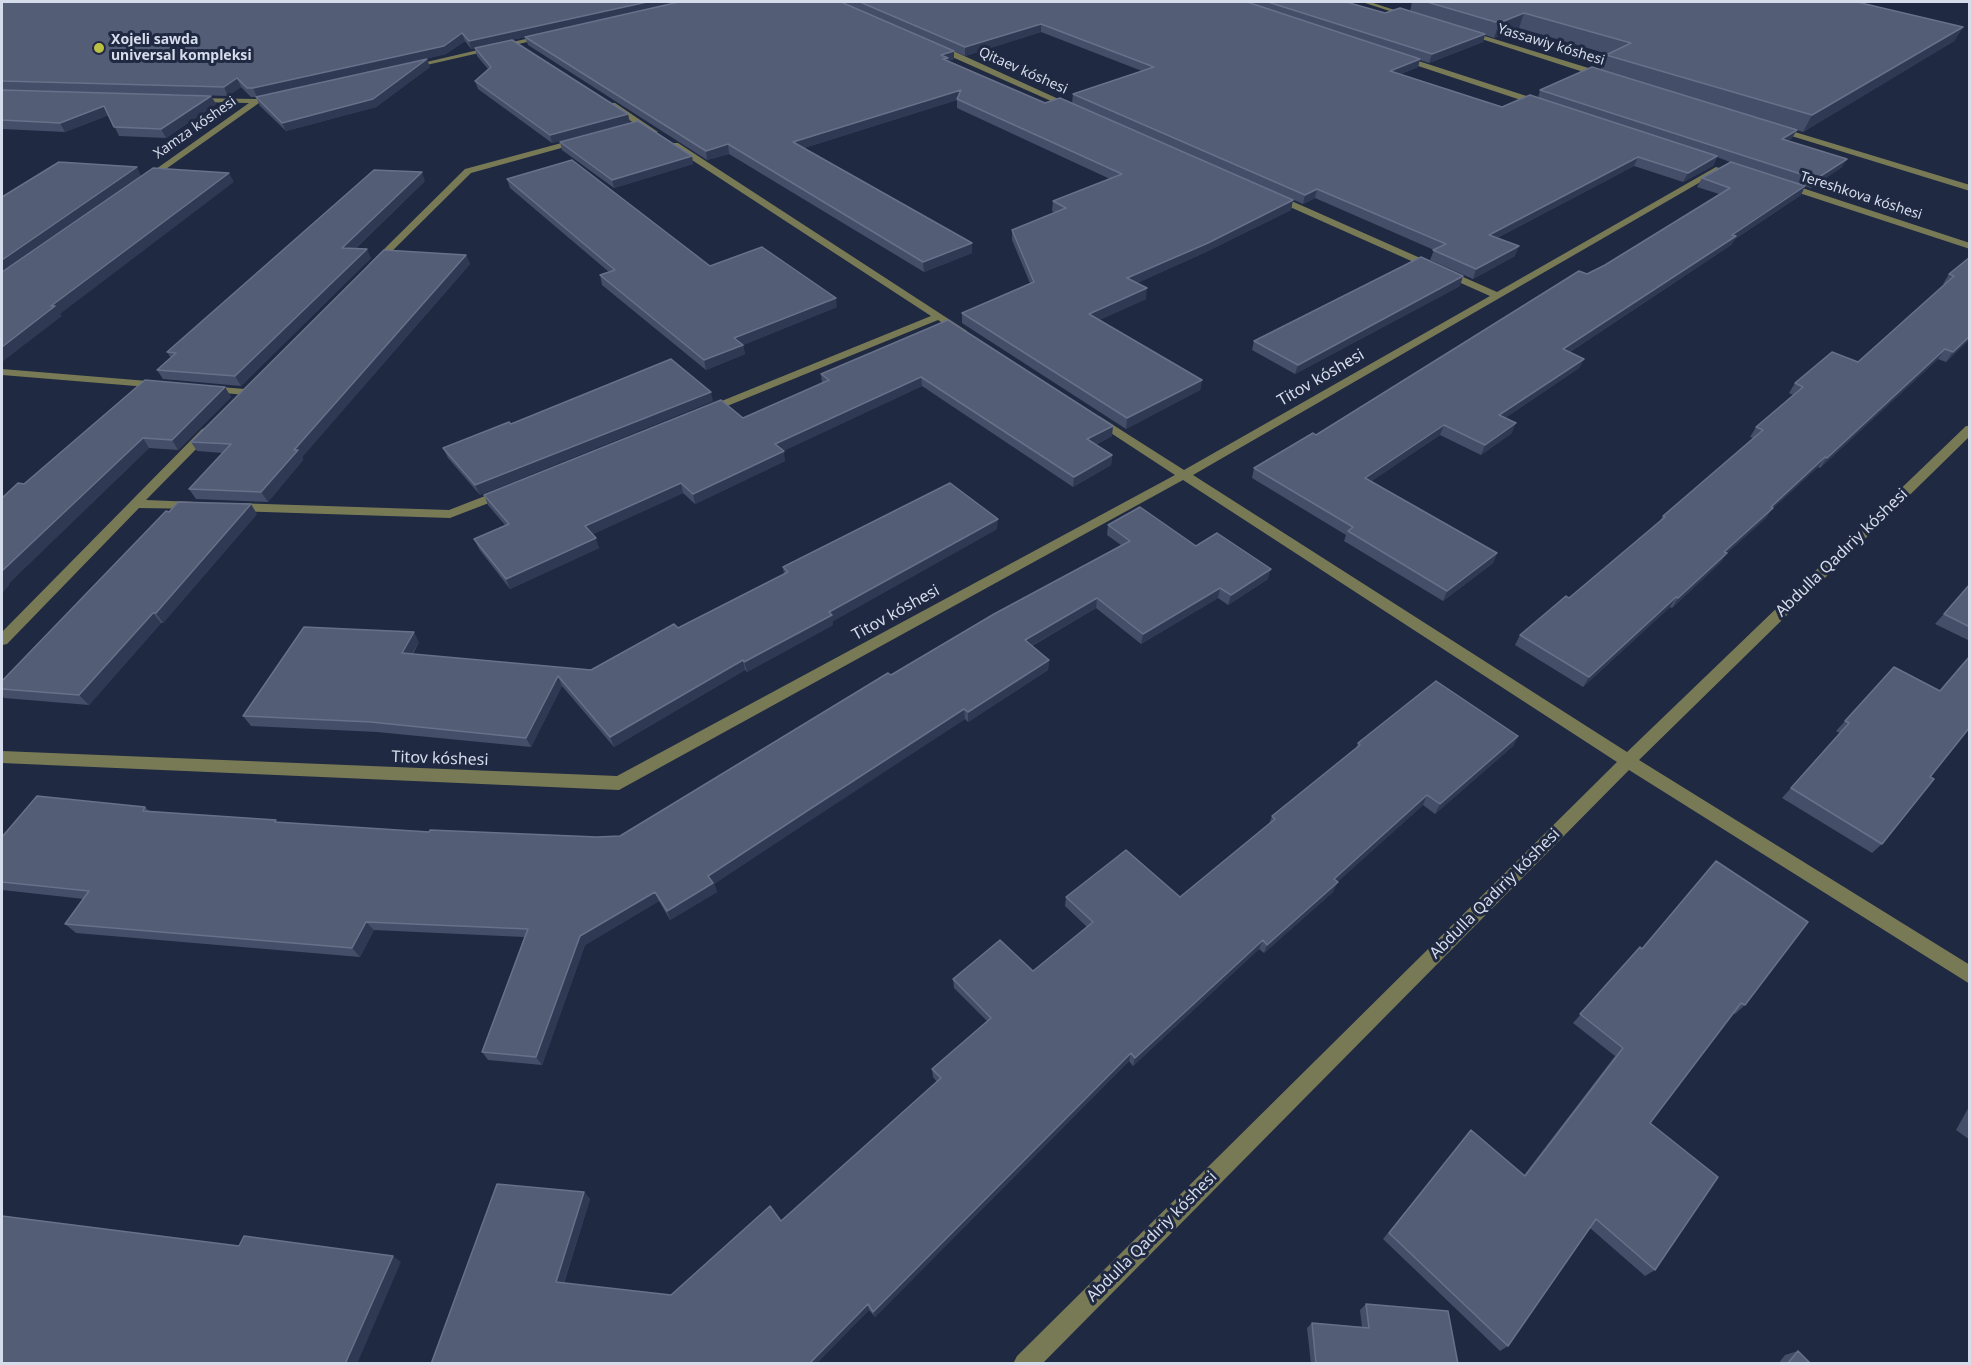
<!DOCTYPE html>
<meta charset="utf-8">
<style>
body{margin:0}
#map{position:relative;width:1971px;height:1365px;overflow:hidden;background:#202942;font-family:"Noto Sans",sans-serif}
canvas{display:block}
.frame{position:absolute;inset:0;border:3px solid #d5dcec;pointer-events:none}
</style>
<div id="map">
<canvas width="1971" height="1365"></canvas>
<div class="frame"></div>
</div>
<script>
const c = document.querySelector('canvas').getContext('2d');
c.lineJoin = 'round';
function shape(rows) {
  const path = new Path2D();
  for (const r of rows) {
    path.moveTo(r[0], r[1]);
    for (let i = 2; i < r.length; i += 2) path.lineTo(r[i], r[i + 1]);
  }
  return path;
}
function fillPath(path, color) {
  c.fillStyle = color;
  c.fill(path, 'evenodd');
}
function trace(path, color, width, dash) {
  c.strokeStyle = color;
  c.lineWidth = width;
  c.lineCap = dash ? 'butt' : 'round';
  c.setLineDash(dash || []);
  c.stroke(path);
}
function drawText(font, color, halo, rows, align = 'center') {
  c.font = font + ' "Noto Sans",sans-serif';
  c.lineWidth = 6;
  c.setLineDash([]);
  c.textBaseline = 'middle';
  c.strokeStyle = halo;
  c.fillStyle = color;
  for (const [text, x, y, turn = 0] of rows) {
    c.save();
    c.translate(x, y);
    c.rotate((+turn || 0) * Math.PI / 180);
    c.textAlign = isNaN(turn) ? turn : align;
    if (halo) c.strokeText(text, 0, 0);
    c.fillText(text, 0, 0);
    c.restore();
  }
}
fillPath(shape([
 [1362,2,1370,2,1413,16,1408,17,1362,2],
 [1465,30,1608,74,1609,76,1602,78,1463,33,1465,30],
 [547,34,549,37,409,69,405,67,547,34],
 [932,44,938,44,1076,107,1069,109,932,48,932,44],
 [1400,55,1545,102,1546,104,1539,106,1397,59,1400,55],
 [277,95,281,97,280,99,259,103,149,181,142,179,249,103,194,102,190,100,191,98,257,99,277,95],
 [612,103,615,103,658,132,651,134,609,107,608,105,612,103],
 [1775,126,1970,185,1970,191,1772,130,1772,126,1775,126],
 [580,138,583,138,583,142,471,173,377,266,369,264,465,169,580,138],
 [672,143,678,143,967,331,966,333,958,333,938,320,710,413,702,413,702,409,931,316,672,147,672,143],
 [1716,167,1723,169,1193,475,1627,752,1966,426,1970,426,1970,436,1639,760,1970,965,1970,984,1629,770,1042,1364,1013,1364,1017,1356,1617,762,1183,480,619,790,2,763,2,751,617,776,1175,475,1091,420,1091,416,1099,416,1184,470,1490,296,1272,199,1272,195,1278,195,1497,292,1716,167],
 [1784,182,1970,243,1970,249,1781,187,1780,185,1784,182],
 [2,369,160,382,166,385,160,388,2,375,2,369],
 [208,386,245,389,251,392,245,395,204,391,202,389,208,386],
 [206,428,210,429,210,435,146,500,195,502,200,503,201,506,200,509,139,508,7,644,2,645,2,632,202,429,206,428],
 [503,489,507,490,509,493,507,496,450,518,234,511,228,507,234,503,449,510,503,489]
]), '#787a56');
fillPath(shape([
 [2,2,954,51,954,59,948,61,948,62,1045,103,1293,200,1291,210,1206,252,1137,283,1146,299,1099,320,1202,380,1200,390,1126,429,962,323,962,313,1030,283,1012,240,1012,230,1055,213,1052,211,1053,201,1110,179,957,108,957,100,804,148,972,243,972,253,924,272,729,154,707,160,528,45,525,37,512,40,630,122,552,143,478,89,475,81,488,69,477,56,475,48,471,49,465,41,446,54,257,97,251,97,241,87,228,96,159,94,211,96,216,104,166,138,119,136,109,115,65,132,2,129],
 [842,2,1346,2,1385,13,1410,11,1412,2,1857,2,1963,27,1954,41,1803,132,1797,130,1792,138,1788,141,1842,167,1811,188,1805,186,1801,195,1735,239,1731,245,1570,352,1584,359,1579,368,1505,418,1512,433,1481,455,1440,435,1371,481,1497,553,1493,563,1443,601,1344,541,1346,535,1252,478,1254,468,1316,435,1605,265,1719,194,1697,187,1702,178,1730,162,1717,157,1713,166,1683,182,1634,166,1497,238,1515,256,1473,279,1430,260,1434,250,1315,198,1303,204,1072,103,1073,94,1142,71,1041,32,965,56],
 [1519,28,1608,54,1606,55,1600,70,1540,90,1538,98,1502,107,1401,74,1418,67,1420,60,1429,63,1483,42,1485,35,1494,38],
 [430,67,376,107,286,131,260,106,256,97],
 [560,142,692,156,693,164,614,188,562,150],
 [507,179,710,266,837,307,743,345,745,354,706,370,602,285,600,275,609,272,510,188],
 [425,181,355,249,371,258,241,386,163,379,157,370,171,358,167,352],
 [466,255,470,264,302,457,303,460,268,502,196,499,189,489,223,453,197,451,191,442],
 [1970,257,1970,339,1946,362,1938,359,1820,468,1818,467,1771,510,1766,518,1727,553,1720,563,1672,608,1670,607,1583,687,1515,645,1520,635,1569,598,1659,522,1663,516,1753,438,1750,437,1756,427,1793,395,1789,393,1795,383,1858,362,1945,284,1943,284,1949,274],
 [1460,286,1295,374,1252,350,1254,341],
 [948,320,1112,436,1095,445,1112,455,1111,465,1073,487,922,386,783,451,785,461,695,504,683,493,593,534,599,548,510,589,479,549,474,539,505,525,488,505,484,495,743,418,822,383,821,374],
 [225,387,231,397,178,450,149,448,8,584,9,585,2,593,24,484],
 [713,401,480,495,448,458,443,448,511,424],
 [257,514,163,623,161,623,89,705,4,698,2,695,2,681],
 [1108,525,1196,546,1268,579,1228,605,1218,598,1141,644,1096,608,1032,646,1049,660,1048,670,968,722,965,719,814,817,714,884,717,892,670,920,659,901,585,945,542,1065,488,1060,482,1052,524,937,374,930,360,957,76,933,65,924,84,899,2,890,2,837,145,807,149,811,278,822,429,832,597,837,620,836,891,675,1121,545,1107,535],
 [997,529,833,621,833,625,747,672,745,670,614,747,562,686,531,747,377,732,251,726,243,716,419,642,413,654,591,670,678,628,784,574,783,567],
 [1970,584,1970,641,1935,624],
 [1970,655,1970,727,1930,777,1882,844,1872,853,1782,798,1840,733,1836,731,1894,667,1939,691],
 [1518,736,1513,746,1435,814,1423,805,1337,882,1333,892,1264,953,1259,949,1133,1066,1129,1061,875,1317,869,1310,816,1364,431,1364,584,1192,590,1199,564,1283,671,1295,781,1221,937,1082,933,1077,932,1069,987,1021,954,988,953,979,1033,971,1087,927,1065,906,1066,897,1180,897,1269,824,1272,816,1356,748,1358,743],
 [1716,861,1745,1005,1735,1014,1733,1013,1650,1123,1655,1270,1645,1276,1590,1228,1508,1346,1500,1351,1383,1239,1471,1130,1524,1175,1615,1056,1573,1023,1640,947,1642,948],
 [1970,1105,1970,1140,1956,1130],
 [1366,1304,1458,1364,1311,1364,1307,1328,1312,1323,1362,1327,1360,1310],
 [1798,1351,1811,1364,1778,1364,1785,1355]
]), '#444e68');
fillPath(shape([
 [647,2,684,2,471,49,469,41],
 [1524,13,1519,28,1494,38,1499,23],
 [1041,24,1041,32,965,56,965,47],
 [1963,27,1954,41,1803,132,1812,115],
 [462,33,465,41,446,54,257,97,253,88],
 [1485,34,1483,42,1429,63,1432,54],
 [954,51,954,59,948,61,948,66,943,63,941,55],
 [427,59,430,67,376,107,286,131,282,123],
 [1420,59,1418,67,1388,79,1390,71],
 [237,78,241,87,228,96,224,87],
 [961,90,957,100,794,151,793,142],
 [211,96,216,104,166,138,161,129],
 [104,106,109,115,65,132,60,123],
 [628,114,630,122,552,143,550,135],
 [1797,130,1792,138,1777,147,1782,139],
 [728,144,729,154,707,160,706,151],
 [692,156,693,164,614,188,612,180],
 [1717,156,1713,166,1683,182,1688,173],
 [1638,157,1634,166,1485,244,1489,235],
 [1847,159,1842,167,1811,188,1816,179],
 [137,167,141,176,2,274,2,260],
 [422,172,425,181,346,257,342,248],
 [229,173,234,182,60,314,62,316,2,362,2,347,51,306],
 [1805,186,1801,195,1735,239,1731,245,1559,359,1563,349],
 [1317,189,1315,198,1303,204,1305,195],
 [1293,200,1291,210,1206,252,1126,288,1127,278],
 [972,243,972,253,924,272,923,262],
 [1519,246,1515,256,1473,279,1476,269],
 [367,249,371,258,241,386,235,376],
 [466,255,470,264,302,457,303,460,268,502,261,492,294,450],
 [1463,276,1460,286,1295,374,1298,365],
 [1147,288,1146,299,1089,324,1089,314],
 [836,298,837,307,743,345,745,354,706,370,704,360,734,338],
 [1970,336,1970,339,1946,362,1953,352],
 [1945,349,1938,359,1820,468,1827,458],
 [1584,359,1579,368,1495,425,1499,415],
 [921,377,922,386,777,454,775,444],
 [1202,380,1200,390,1126,429,1127,418],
 [225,387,231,397,178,450,172,440],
 [711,392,713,401,480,495,475,485],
 [1516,423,1512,433,1481,455,1485,445],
 [1444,425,1440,435,1362,488,1365,478],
 [1113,426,1112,436,1086,449,1087,439],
 [143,438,149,448,8,584,9,585,2,593,2,571],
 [784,451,785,461,695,504,693,494],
 [1112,455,1111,465,1073,487,1074,477],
 [1825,457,1818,467,1771,510,1766,518,1717,562,1724,552],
 [681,483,683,493,589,536,585,526],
 [251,504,257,514,163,623,156,613],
 [998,519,997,529,833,621,833,625,747,672,744,662,829,612],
 [596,538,599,548,510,589,506,579],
 [1497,553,1493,563,1443,601,1447,591],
 [1727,553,1720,563,1672,608,1678,598],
 [1271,569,1268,579,1228,605,1231,595],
 [1220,588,1218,598,1141,644,1143,634],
 [1676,597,1670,607,1583,687,1589,677],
 [1097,598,1096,608,1024,650,1025,640],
 [153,613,161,623,89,705,79,695],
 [414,632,419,642,407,662,402,653],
 [743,660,745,670,614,747,610,737],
 [1049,660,1048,670,968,722,968,712],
 [558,676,562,686,531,747,526,738],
 [964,709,965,719,714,884,717,892,670,920,667,911,708,876],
 [1518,736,1513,746,1435,814,1440,804],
 [1427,795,1423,805,1330,889,1334,879],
 [1338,882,1333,892,1264,953,1267,945],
 [655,892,659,901,585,945,542,1065,536,1057,580,936],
 [366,922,374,930,360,957,352,948],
 [1263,940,1259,949,1133,1066,1135,1058],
 [1131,1053,1129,1061,875,1317,873,1312],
 [584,1192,590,1199,562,1288,556,1282],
 [393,1256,401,1262,357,1364,345,1364],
 [868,1304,869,1310,816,1364,809,1364]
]), '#2f3953');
const building = shape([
 [2,2,647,2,469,41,462,33,444,46,253,88,247,88,237,78,224,87,2,81,2,2],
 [679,2,841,2,954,51,941,55,948,58,943,59,1045,103,1060,98,1293,200,1208,243,1127,278,1147,288,1089,314,1202,380,1127,418,962,313,1034,282,1012,230,1066,208,1053,201,1122,174,957,99,961,90,793,142,972,243,923,262,728,144,706,151,525,37,679,2],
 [860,2,1247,2,1420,59,1390,71,1502,107,1530,95,1717,156,1688,173,1638,157,1489,235,1519,246,1476,269,1433,250,1446,244,1317,189,1305,195,1073,94,1154,67,1041,24,965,47,860,2],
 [1268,2,1346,2,1385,13,1400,8,1485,34,1432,54,1268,2],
 [1427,2,1857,2,1963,27,1812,115,1606,55,1631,43,1524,13,1499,23,1427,2],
 [512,40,628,114,550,135,475,81,491,67,475,48,512,40],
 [427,59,373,99,282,123,256,97,427,59],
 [1592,67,1797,130,1782,139,1847,159,1816,179,1540,90,1592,67],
 [2,90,211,96,161,129,114,127,104,106,60,123,2,120,2,90],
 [638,121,692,156,612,180,560,142,638,121],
 [572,160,710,266,762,247,836,298,734,338,743,345,704,360,600,275,615,270,507,179,572,160],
 [59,162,137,167,2,260,2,197,59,162],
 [1731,162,1805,186,1732,235,1736,236,1563,349,1584,359,1499,415,1516,423,1485,445,1444,425,1365,478,1497,553,1447,591,1348,531,1353,527,1254,468,1313,433,1316,435,1579,271,1587,274,1605,265,1730,188,1702,178,1731,162],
 [153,168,229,173,51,306,55,306,2,347,2,272,153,168],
 [374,170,422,172,342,248,367,249,235,376,157,370,176,353,167,352,374,170],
 [384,250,466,255,294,450,298,450,261,492,189,489,231,444,191,442,384,250],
 [1421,257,1463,276,1298,365,1254,341,1421,257],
 [1970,257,1970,336,1953,352,1945,349,1827,458,1825,457,1771,507,1773,508,1724,552,1727,553,1678,598,1676,597,1589,677,1520,635,1566,596,1569,598,1665,517,1663,516,1763,430,1756,427,1803,387,1795,383,1832,352,1858,362,1954,276,1949,274,1970,257],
 [948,320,1113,426,1087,439,1112,455,1074,477,921,377,775,444,784,451,693,494,681,483,585,526,596,538,506,579,474,539,509,524,484,495,721,400,743,418,829,380,821,374,948,320],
 [671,359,711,392,475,485,443,448,509,422,511,424,671,359],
 [145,380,225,387,172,440,143,438,2,571,2,498,18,483,24,484,145,380],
 [950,483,998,519,829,612,832,615,744,662,743,660,610,737,558,676,526,738,371,722,243,716,304,627,414,632,402,653,591,670,674,624,678,628,788,572,783,567,950,483],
 [178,502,251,504,156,613,153,613,79,695,2,689,2,681,166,511,169,512,178,502],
 [1140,507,1196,546,1217,533,1271,569,1231,595,1220,588,1143,634,1097,598,1025,640,1049,660,968,712,964,709,813,807,708,876,713,883,667,911,655,892,580,936,536,1057,482,1052,528,929,366,922,352,948,65,924,89,891,2,882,2,837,37,796,145,807,143,811,276,820,275,822,429,832,430,830,597,837,620,836,888,673,891,675,994,614,1130,541,1108,525,1140,507],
 [1970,584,1970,627,1944,614,1970,584],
 [1970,656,1970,727,1930,777,1934,779,1882,844,1791,788,1849,723,1845,721,1894,667,1940,691,1970,656],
 [1436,681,1518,736,1440,804,1427,795,1334,879,1338,882,1267,945,1263,940,1135,1058,1131,1053,873,1312,868,1304,809,1364,431,1364,497,1184,584,1192,556,1282,671,1295,770,1206,781,1221,941,1078,932,1069,991,1018,953,979,1000,940,1033,971,1093,922,1066,897,1126,850,1180,897,1275,819,1272,816,1360,745,1358,743,1436,681],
 [1716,861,1808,922,1745,1005,1741,1003,1650,1123,1718,1177,1655,1270,1596,1219,1508,1346,1389,1233,1471,1130,1525,1176,1623,1048,1580,1014,1640,947,1642,949,1716,861],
 [2,1216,239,1246,244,1236,393,1256,345,1364,2,1364,2,1216],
 [1366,1304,1448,1311,1458,1364,1316,1364,1312,1323,1369,1328,1366,1304],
 [1798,1351,1811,1364,1787,1364,1798,1351]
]);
fillPath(building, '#545d76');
trace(building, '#687189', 1.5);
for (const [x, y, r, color] of [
 [99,48,6,"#bbc044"]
]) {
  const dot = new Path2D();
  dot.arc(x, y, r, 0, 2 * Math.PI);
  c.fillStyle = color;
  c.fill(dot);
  trace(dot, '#202942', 2);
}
drawText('bold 14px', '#d5dcec', '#202942', [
 ["Xojeli sawda",111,40],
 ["universal kompleksi",111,56]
], 'left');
drawText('14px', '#d5dcec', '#202942', [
 ["Yassawiy kóshesi",1551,45,17],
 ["Qitaev kóshesi",1023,71,24],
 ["Xamza kóshesi",195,128,-35],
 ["Tereshkova kóshesi",1861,196,18]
]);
drawText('16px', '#d5dcec', '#202942', [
 ["Titov kóshesi",1321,378,-30],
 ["Abdulla Qadıriy kóshesi",1842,553,-44],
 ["Titov kóshesi",896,613,-29],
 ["Titov kóshesi",440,759,2],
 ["Abdulla Qadıriy kóshesi",1495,894,-45],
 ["Abdulla Qadıriy kóshesi",1152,1237,-45]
]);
</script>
